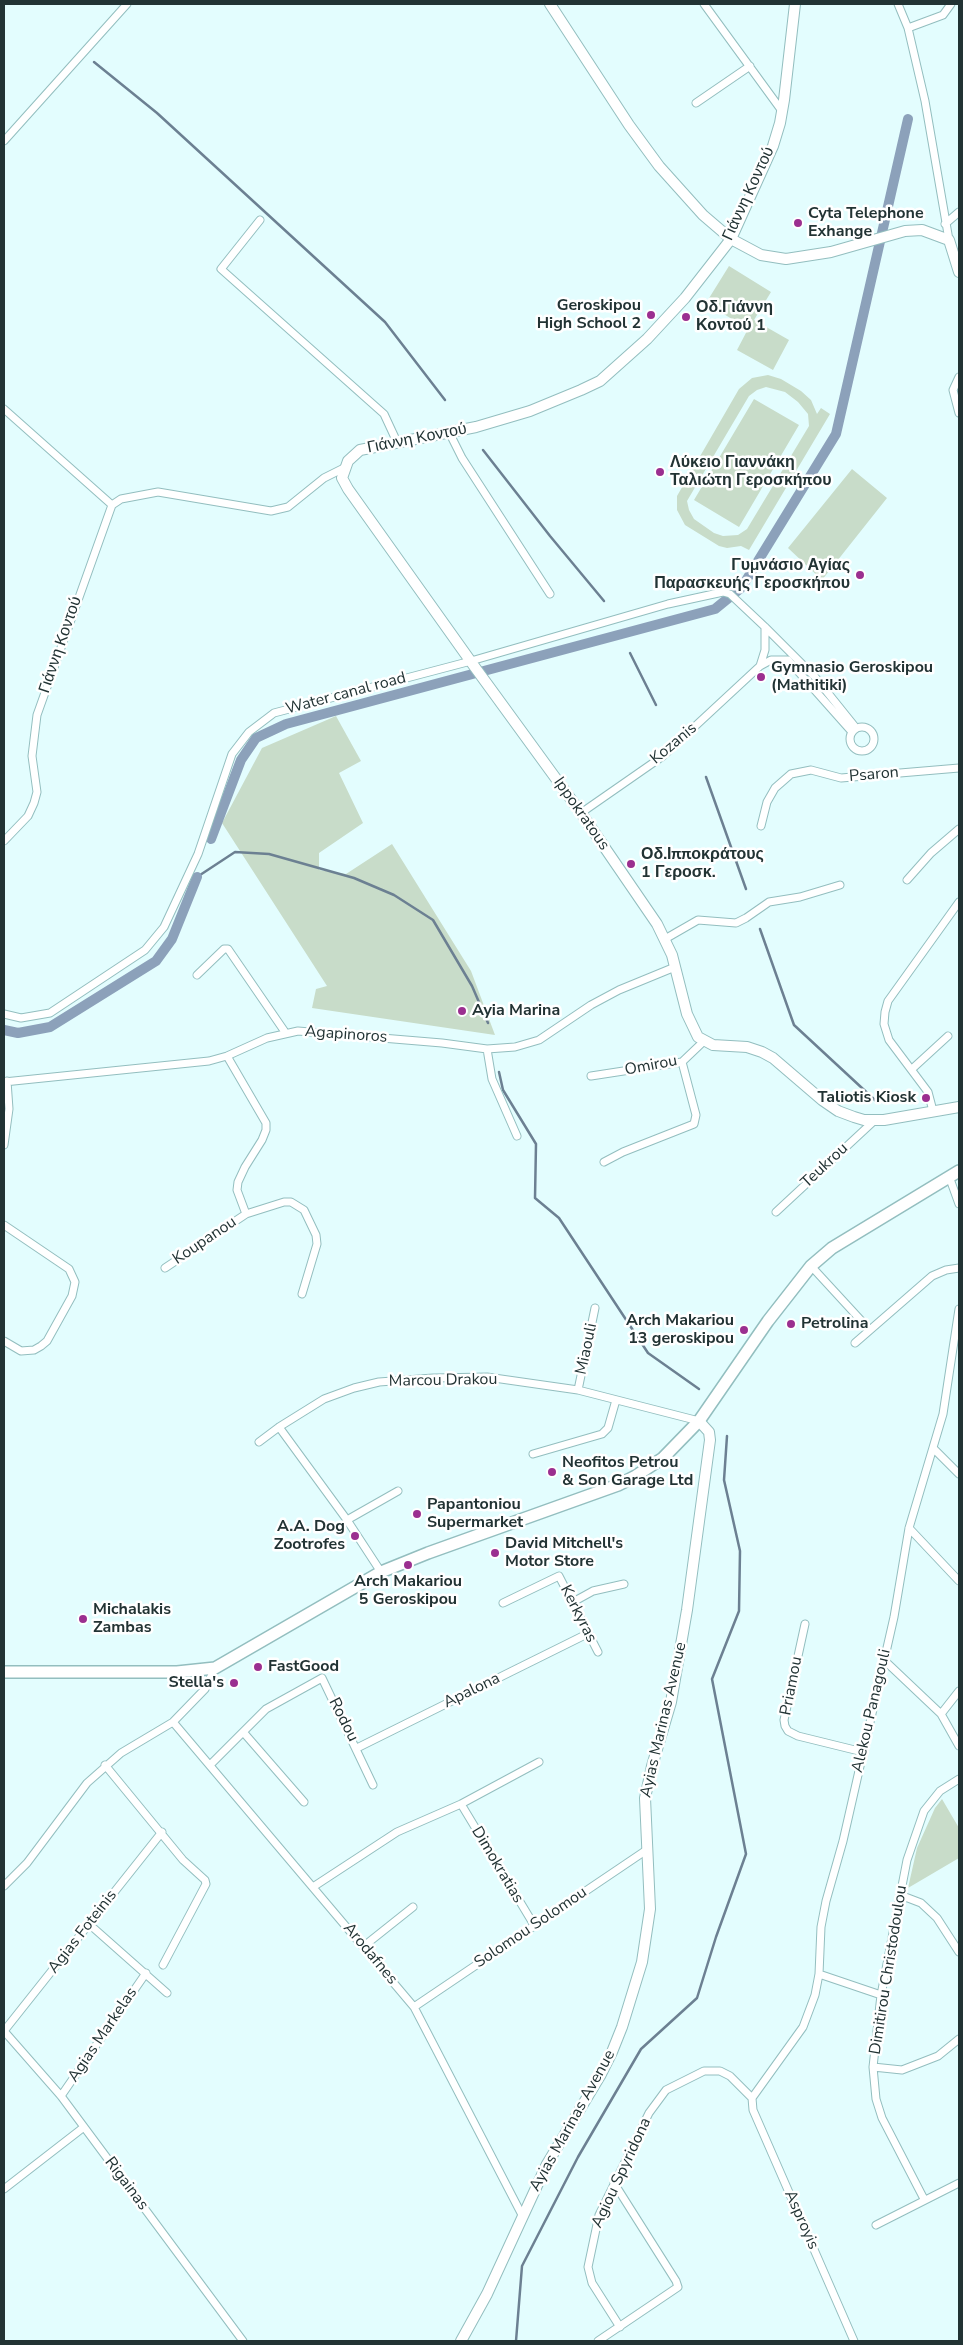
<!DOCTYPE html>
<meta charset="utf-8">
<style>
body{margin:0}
#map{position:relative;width:963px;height:2345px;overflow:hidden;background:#e3fdfe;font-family:"Nunito Sans",sans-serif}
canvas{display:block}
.frame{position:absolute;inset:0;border:5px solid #223334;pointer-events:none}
</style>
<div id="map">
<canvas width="963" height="2345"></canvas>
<div class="frame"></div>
</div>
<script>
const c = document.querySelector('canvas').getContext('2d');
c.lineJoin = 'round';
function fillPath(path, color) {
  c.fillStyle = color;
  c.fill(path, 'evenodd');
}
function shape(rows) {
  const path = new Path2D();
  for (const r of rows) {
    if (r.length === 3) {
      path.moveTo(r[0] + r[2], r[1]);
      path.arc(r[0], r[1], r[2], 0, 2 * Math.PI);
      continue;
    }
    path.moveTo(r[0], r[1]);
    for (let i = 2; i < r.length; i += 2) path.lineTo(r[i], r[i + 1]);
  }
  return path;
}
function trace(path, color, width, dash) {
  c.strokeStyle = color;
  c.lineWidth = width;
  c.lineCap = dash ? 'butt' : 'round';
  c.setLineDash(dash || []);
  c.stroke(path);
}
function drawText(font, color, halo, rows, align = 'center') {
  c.font = font + ' "Nunito Sans",sans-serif';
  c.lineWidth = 5;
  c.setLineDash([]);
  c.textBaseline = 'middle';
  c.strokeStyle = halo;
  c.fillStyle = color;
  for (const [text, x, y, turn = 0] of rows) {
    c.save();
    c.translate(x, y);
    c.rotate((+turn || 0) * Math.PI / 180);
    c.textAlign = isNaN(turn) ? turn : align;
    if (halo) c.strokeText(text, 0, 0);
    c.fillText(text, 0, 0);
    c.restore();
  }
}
fillPath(shape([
 [729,266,771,292,754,320,789,340,773,370,737,350,748,329,706,303],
 [768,375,781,379,801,391,811,400,817,414,821,408,830,414,749,550,741,546,727,548,719,546,685,525,677,510,677,496,739,389,752,378],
 [766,387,785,392,798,402,808,414,809,426,747,529,738,535,723,536,714,533,694,519,689,510,687,501,749,396,757,390],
 [754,399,799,425,739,527,694,500],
 [852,469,887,498,822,580,788,548],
 [336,716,361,761,339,773,363,823,319,853,319,870,346,874,392,844,471,971,495,1035,312,1008,316,989,327,986,222,823,262,748],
 [942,1799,959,1828,959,1858,908,1888,917,1848,935,1808]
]), '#c8dcc9');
trace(shape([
 [94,62,157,113,385,322,445,400],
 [483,450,550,536,604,601],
 [630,653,656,705],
 [706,777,746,889],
 [197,877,235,852,269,854,354,878,394,895,433,920,472,986,488,1023],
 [760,929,794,1025,876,1101],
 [499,1072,503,1090,536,1144,535,1198,559,1218,648,1353,699,1389],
 [516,2341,522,2266,578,2157,641,2049,697,1998,716,1937,746,1854,712,1679,739,1611,740,1551,724,1480,727,1436]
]), '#6c8092', 2.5);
trace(shape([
 [211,839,241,760,256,738,286,724,715,609,742,587,836,434,908,119],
 [4,1030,18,1033,50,1027,156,961,172,939,197,877]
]), '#8ca1ba', 10);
const street = shape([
 [704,4,782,111],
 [898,4,908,28,925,101,949,240],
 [908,28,943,15,951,4],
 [696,103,750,66],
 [4,141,127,4],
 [260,220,221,269,384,414,397,442],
 [945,224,959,212],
 [959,377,953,390,959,413],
 [4,409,112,505],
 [449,432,462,458,550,594],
 [760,666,765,650,765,627],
 [862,739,12],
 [581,813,663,756,760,666,771,660,788,660,852,732],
 [761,826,767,802,775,788,791,774,811,770,841,778,959,768],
 [4,841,28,816,34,803,37,792,32,756,37,715,112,505,121,499,158,492,271,511,288,507,324,478,344,468],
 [907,880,931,853,959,829],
 [665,939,698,920,736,923,746,918,769,902,800,897,840,885],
 [197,975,224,949,228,949,285,1032],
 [4,1014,21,1018,50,1013,145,950,164,927,198,854,232,754,249,732,274,713,471,661,668,604,723,592,730,594,765,627,815,677,856,728],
 [487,1049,492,1079,517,1136],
 [227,1056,266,1123,266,1130,262,1140,245,1167,238,1182,237,1190,246,1214],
 [912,1069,948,1036],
 [591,1076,682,1062,704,1041],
 [4,1082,209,1061,227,1056,267,1038,298,1031,442,1043,487,1049,515,1047,539,1040,591,1005,619,990,675,967],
 [933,1111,928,1092,889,1040,884,1024,885,1012,888,1001,959,902],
 [4,1145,9,1109,7,1081],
 [604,1162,623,1152,694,1124,696,1115,682,1062],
 [950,1179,959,1204],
 [776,1212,875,1120],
 [4,1225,69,1269,75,1282,72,1296,47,1341,41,1346,34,1350,21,1351,4,1341],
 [811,1266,869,1329],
 [165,1268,246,1214,284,1202,291,1202,304,1210,316,1235,317,1244,302,1294],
 [855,1343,932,1276,946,1270,959,1268],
 [578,1390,595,1308],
 [279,1427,347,1520,381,1572],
 [259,1442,279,1427,324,1399,354,1388,379,1382,433,1378,487,1377,578,1390,699,1421],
 [934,1449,959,1474],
 [533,1454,602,1434,608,1428,616,1400],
 [347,1520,398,1491],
 [909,1528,959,1581],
 [573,1602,593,1591,624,1584],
 [503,1603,559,1576,598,1652],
 [805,1624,784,1720,785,1726,788,1731,798,1736,863,1752],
 [884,1660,941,1714,959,1746],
 [941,1714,959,1691],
 [173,1722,414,2007,522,2215],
 [244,1733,304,1802],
 [357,1748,587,1634],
 [105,1765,183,1860,205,1880,206,1884,163,1965],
 [210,1765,266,1709,322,1678,373,1785],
 [461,1804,534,1925],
 [4,1886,27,1863,87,1783,121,1753,173,1722,205,1689,215,1668],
 [313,1887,397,1832,461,1804,539,1762],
 [900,1895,921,1903,937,1918,959,1952],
 [89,1924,167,1993],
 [364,1946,413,1907],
 [819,1974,881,1995],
 [414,2007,648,1849],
 [4,2031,61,2096,243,2341],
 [4,2031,162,1832],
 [873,2067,902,2070,938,2056,959,2039],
 [61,2096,146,1973],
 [752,2098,803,2027,815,1995,819,1974,821,1927,826,1901,843,1841,894,1617,909,1528,943,1414,959,1309],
 [752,2098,753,2110,854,2341],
 [4,2189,84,2127],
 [924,2199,882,2118,876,2099,873,2067,881,1995,907,1860,924,1811,940,1791,959,1779],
 [876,2225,959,2183],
 [620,2327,592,2283,588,2267,599,2215,649,2113,666,2090,704,2071,720,2071,730,2076,752,2098],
 [598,2341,678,2287,676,2281,614,2183]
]);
const secondary = shape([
 [550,4,629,125,659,166,703,215,731,239,761,255,786,259,831,252,905,231,922,230,949,240,959,272],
 [795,4,784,100,780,123,773,146,731,239,685,298,647,339,600,381,581,390,530,411,476,427,360,450,348,461,342,478,348,489,474,666,581,813,657,924,672,955,687,1014,698,1037,713,1045,747,1047,762,1052,773,1058,822,1100,838,1111,854,1117,864,1120,884,1120,959,1107],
 [461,2341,487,2294,547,2164,600,2076,612,2052,622,2027,642,1962,650,1909,645,1798,652,1766,671,1702,687,1610,710,1440,709,1432,699,1421]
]);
const primary = shape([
 [4,1672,177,1672,215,1668,381,1572,428,1553,618,1485,634,1477,663,1458,699,1421,768,1321,811,1266,832,1248,959,1171]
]);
trace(street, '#93bebf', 9);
trace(secondary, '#93bebf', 12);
trace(primary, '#93bebf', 14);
trace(street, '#fff', 7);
trace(secondary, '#fff', 10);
trace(primary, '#fff', 11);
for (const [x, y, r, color] of [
 [798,223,5,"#9b2f90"],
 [651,315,5,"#9b2f90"],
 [686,317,5,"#9b2f90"],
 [660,472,5,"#9b2f90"],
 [860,575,5,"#9b2f90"],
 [761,677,5,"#9b2f90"],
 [631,864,5,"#9b2f90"],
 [462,1011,5,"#9b2f90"],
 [926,1098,5,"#9b2f90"],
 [791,1324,5,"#9b2f90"],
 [744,1330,5,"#9b2f90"],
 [552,1472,5,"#9b2f90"],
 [417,1514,5,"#9b2f90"],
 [355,1536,5,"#9b2f90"],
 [495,1553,5,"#9b2f90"],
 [408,1565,5,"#9b2f90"],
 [83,1619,5,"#9b2f90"],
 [258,1667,5,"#9b2f90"],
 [234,1683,5,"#9b2f90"]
]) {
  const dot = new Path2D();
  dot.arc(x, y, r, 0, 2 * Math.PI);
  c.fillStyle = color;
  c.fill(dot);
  trace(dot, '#fff', 2);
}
drawText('16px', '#223334', '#fff', [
 ["Γιάννη Κοντού",749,194,-65],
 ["Γιάννη Κοντού",417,439,-11],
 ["Γιάννη Κοντού",61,645,-71],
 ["Water canal road",346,694,-15],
 ["Kozanis",674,744,-40],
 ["Psaron",874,775,-5],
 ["Ippokratous",581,814,55],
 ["Agapinoros",346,1035,4],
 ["Omirou",651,1066,-11],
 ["Teukrou",825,1166,-43],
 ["Koupanou",205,1241,-34],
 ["Miaouli",587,1349,-78],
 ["Marcou Drakou",443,1381,-1],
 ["Kerkyras",578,1614,63],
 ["Priamou",792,1686,-79],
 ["Apalona",472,1691,-26],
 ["Alekou Panagouli",872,1711,-77],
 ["Rodou",343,1720,63],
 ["Ayias Marinas Avenue",664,1720,-77],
 ["Dimokratias",497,1865,59],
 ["Solomou Solomou",531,1928,-34],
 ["Agias Foteinis",83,1932,-52],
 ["Arodafnes",370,1954,50],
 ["Dimitirou Christodoulou",889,1970,-81],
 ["Agias Markelas",103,2035,-56],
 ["Ayias Marinas Avenue",573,2121,-61],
 ["Agiou Spyridona",622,2173,-65],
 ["Rigainas",126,2184,53],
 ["Asproyis",801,2220,66]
]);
drawText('bold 16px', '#223334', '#fff', [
 ["Cyta Telephone",808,214],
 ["Exhange",808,232],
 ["Geroskipou",641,306,"right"],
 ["High School 2",641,324,"right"],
 ["Οδ.Γιάννη",696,308],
 ["Κοντού 1",696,326],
 ["Λύκειο Γιαννάκη",670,463],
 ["Ταλιώτη Γεροσκήπου",670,481],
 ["Γυμνάσιο Αγίας",850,566,"right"],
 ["Παρασκευής Γεροσκήπου",850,584,"right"],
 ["Gymnasio Geroskipou",771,668],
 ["(Mathitiki)",771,686],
 ["Οδ.Ιπποκράτους",641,855],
 ["1 Γεροσκ.",641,873],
 ["Ayia Marina",472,1011],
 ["Taliotis Kiosk",916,1098,"right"],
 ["Arch Makariou",734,1321,"right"],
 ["13 geroskipou",734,1339,"right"],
 ["Petrolina",801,1324],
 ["Neofitos Petrou",562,1463],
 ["& Son Garage Ltd",562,1481],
 ["Papantoniou",427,1505],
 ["Supermarket",427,1523],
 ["A.A. Dog",345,1527,"right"],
 ["Zootrofes",345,1545,"right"],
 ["David Mitchell's",505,1544],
 ["Motor Store",505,1562],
 ["Arch Makariou",408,1582,"center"],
 ["5 Geroskipou",408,1600,"center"],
 ["Michalakis",93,1610],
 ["Zambas",93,1628],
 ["FastGood",268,1667],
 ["Stella's",224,1683,"right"]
], 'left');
</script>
